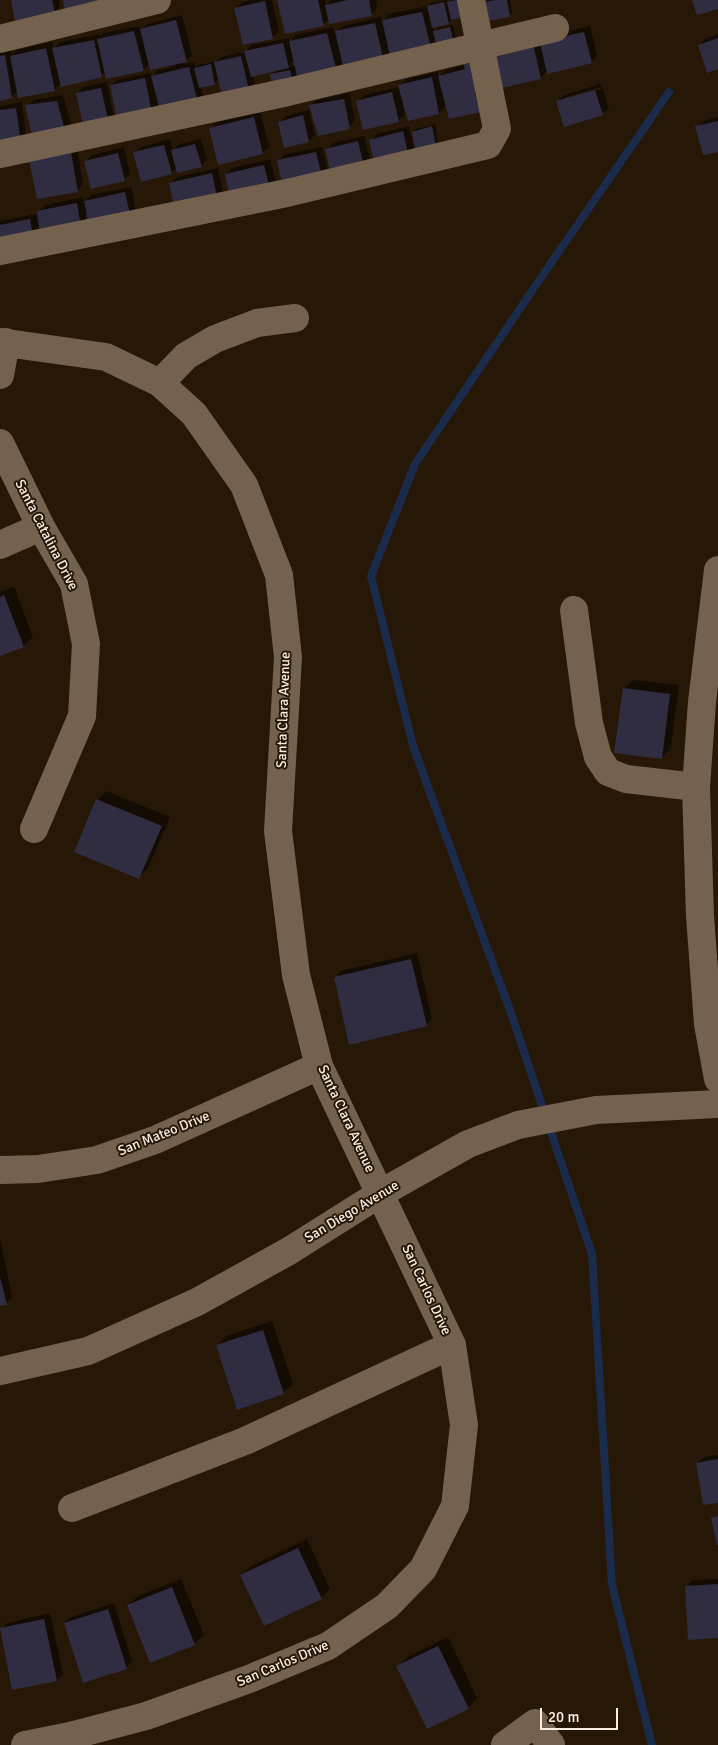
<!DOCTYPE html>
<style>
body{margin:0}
#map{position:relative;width:718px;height:1745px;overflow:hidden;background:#271706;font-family:Signika,sans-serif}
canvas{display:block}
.scale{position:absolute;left:540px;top:1708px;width:78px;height:22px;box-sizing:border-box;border:2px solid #f9eee3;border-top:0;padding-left:6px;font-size:15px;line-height:18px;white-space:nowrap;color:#f9eee3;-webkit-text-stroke:4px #271706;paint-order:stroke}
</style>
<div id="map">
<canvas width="718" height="1745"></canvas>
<div class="scale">20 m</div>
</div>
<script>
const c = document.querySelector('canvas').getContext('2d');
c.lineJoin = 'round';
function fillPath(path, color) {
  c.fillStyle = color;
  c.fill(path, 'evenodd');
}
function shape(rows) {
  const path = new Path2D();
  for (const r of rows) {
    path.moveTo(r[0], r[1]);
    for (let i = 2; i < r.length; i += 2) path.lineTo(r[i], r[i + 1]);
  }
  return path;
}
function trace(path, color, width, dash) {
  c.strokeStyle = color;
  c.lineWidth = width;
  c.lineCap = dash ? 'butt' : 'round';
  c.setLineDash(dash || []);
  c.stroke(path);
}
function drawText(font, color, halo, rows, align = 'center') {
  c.font = font + ' Signika,sans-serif';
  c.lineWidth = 4;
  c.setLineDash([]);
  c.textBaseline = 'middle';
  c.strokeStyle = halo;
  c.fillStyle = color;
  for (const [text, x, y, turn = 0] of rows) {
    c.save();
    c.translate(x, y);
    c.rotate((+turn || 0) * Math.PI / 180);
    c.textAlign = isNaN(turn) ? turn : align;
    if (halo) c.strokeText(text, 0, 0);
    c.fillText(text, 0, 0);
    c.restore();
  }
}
fillPath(shape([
 [13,0,59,0,60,6,54,12],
 [252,0,272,0,279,31,272,38,235,9,242,2],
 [278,0,325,0,326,5,331,0,376,0,377,8,371,15,329,19,323,24],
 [447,0,448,3,451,0,470,0,449,23,433,26,434,32,438,28,453,25,456,39,453,42,343,63,336,71,299,79,272,75,277,69,253,75,255,83,249,89,219,79,214,84,201,86,203,96,197,102,159,104,151,111,111,86,117,80,151,73,152,77,158,70,175,66,174,64,150,63,143,70,106,71,101,76,62,83,54,90,18,91,11,97,0,99,0,51,11,49,12,55,17,50,52,42,53,49,60,42,100,34,100,37,104,33,140,26,141,30,147,24,182,15,192,55,183,64,195,62,196,67,198,65,214,62,214,64,222,57,246,51,252,45,289,38,290,41,296,35,333,27,335,34,343,26,381,17,382,21,389,14,428,6,431,3],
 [295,60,296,65,288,66],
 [489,0,510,0,512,13,510,15,486,3],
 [590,26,597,55,591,62,548,70,541,78,503,87,495,53,547,37],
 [718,34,718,68,699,45,705,39],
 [465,65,486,105,447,105,439,113,404,101,402,102,405,115,398,121,358,102,364,95,400,87,406,79,438,72,439,77,446,70],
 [107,82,114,117,85,128,77,93,84,87],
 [601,84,609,108,602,114,558,101,564,95],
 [601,87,602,89,563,100,563,98],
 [350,93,355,121,349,127,311,105,317,99],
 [63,95,72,127,65,133,27,106,33,100],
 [22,102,26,136,0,145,0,106],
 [309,110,315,135,309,141,280,122,286,116],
 [260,112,269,147,262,153,211,129,217,122],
 [718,117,718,150,697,127,703,121],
 [435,124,438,142,417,165,370,141,377,134,409,126,413,145,415,144,413,132,416,129],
 [364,136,374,176,327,149,333,143],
 [170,139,173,150,179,144,201,139,207,160,201,166,177,167,171,173,135,153,141,147],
 [77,146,83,185,77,191,31,161],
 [124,147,130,174,124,180,86,161,92,155],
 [322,147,331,186,279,160,285,154],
 [270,159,279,195,226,174,232,168],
 [218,168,227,208,171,183,177,177],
 [131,187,140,229,85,213,89,238,0,263,0,221,36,214,40,234,42,234,39,211,45,205,83,197,84,203,91,195],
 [14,587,33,637,23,646,0,655,0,592],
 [633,680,679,685,671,748,662,758,624,689],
 [106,791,170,817,148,868,139,877,97,800],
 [417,953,432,1019,426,1025,335,977,341,971],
 [0,1238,12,1297,6,1303,0,1305],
 [272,1321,293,1384,283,1393,217,1346,226,1336],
 [718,1455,718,1501,697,1463,704,1457],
 [307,1539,330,1589,321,1598,242,1575,251,1566],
 [181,1579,204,1635,194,1644,128,1605,138,1596],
 [718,1579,718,1637,686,1587,693,1580],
 [114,1603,132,1661,126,1668,65,1623,71,1617],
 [50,1613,63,1674,57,1680,13,1689,1,1629,7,1623],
 [448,1637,477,1698,468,1708,398,1667,407,1657]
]), '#0007');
trace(shape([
 [652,1745,612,1585,592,1254,512,1016,413,746,371,576,415,464,540,279,669,92]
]), '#1a2b4c', 8);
fillPath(shape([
 [11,0,52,0,55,13,15,21],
 [63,0,102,0,65,12],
 [277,0,318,0,324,26,285,34],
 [348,0,369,0,372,16,329,24,325,5],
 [456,0,467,0,471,16,451,20,447,2],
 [495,0,507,0,510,17,487,21,485,2],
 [692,0,718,0,718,9,697,15],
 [265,1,273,39,243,45,234,8],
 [444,2,449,24,432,28,427,6],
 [422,12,432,52,391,61,382,20],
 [176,20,187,62,150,70,140,29],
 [375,23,384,62,344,71,335,31],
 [450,27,454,43,437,47,433,31],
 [134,31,144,71,106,79,97,39],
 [584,32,592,63,547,74,540,42],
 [327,33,337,72,298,81,289,41],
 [718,38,718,69,707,73,698,45],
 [94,40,102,77,61,87,52,48],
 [283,43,289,68,251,77,244,51],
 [533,43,541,79,502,88,494,52],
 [46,48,55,91,18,98,10,56],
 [5,55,12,98,0,101,0,56],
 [241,56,249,90,222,96,214,62],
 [479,60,487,90,475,93,480,112,449,119,438,76,465,69,463,64],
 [211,64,215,85,199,88,194,68],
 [189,67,198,103,160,111,151,76],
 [290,70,294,85,273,89,270,74],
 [432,77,439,114,408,121,398,85],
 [145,78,152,113,117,120,110,85],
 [101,88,109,124,84,129,76,93],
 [595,90,603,115,564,127,556,101],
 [392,92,399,122,363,130,356,101],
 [344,99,350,129,318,136,309,105],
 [57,101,66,134,33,141,25,105],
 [16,108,21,144,0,147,0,110],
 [303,115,309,142,284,148,278,122],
 [254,117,263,154,218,165,209,128],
 [718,121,718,152,703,155,695,126],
 [432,126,436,146,415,150,412,132],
 [403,131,412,172,378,180,369,140],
 [358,141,368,184,335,191,325,149],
 [195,144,202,167,177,173,171,150],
 [164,145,172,174,141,182,133,152],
 [71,152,78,192,37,199,29,160],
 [316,152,326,193,286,202,277,160],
 [118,153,125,181,91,189,84,161],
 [264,165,273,202,232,211,225,174],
 [212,173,221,215,178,225,169,183],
 [125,192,135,236,93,244,84,201],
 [77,203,84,245,43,254,37,211],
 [30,219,37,257,0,264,0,225],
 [4,595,24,647,0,656,0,597],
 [623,688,670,694,662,759,614,753],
 [96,799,162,826,139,879,74,852],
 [411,959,427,1026,349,1045,334,977],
 [0,1277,7,1305,0,1306],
 [263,1330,284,1394,237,1410,216,1345],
 [718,1459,718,1503,703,1505,696,1463],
 [718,1516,718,1545,717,1545,711,1518],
 [298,1548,322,1599,264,1626,240,1575],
 [718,1584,718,1638,688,1640,685,1586],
 [172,1587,195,1645,150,1663,127,1605],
 [108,1609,127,1669,83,1683,64,1623],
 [44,1619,57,1681,12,1690,0,1628],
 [438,1646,469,1709,427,1729,396,1666]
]), '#302d43');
trace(shape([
 [0,39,157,0],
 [0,154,288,92,555,28],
 [0,251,287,193,488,145,497,129,471,0],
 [0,342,106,357,160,383,194,414,244,485,279,575,288,657,278,831,296,975,319,1066,452,1345,464,1425,455,1506,423,1569,387,1606,328,1646,249,1679,146,1716,70,1736,25,1745],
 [0,375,6,342],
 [160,383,186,356,215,339,257,323,295,318],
 [0,443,41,527,74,584,86,644,82,716,34,829],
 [0,545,41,527],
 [718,570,702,702,696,787,700,916,708,1024,718,1079],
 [574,610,589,723,598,757,608,772,626,779,696,787],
 [0,1170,38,1169,97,1160,155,1140,319,1066],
 [72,1508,245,1441,452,1345],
 [505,1745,535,1723,551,1745]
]), '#75624e', 28);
trace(shape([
 [0,1371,88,1351,197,1302,289,1251,381,1193,468,1144,518,1125,596,1110,718,1104]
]), '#75624e', 28);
drawText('14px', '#f9eee3', '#271706', [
 ["Santa Catalina Drive",46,535,63],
 ["Santa Clara Avenue",284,710,-88],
 ["Santa Clara Avenue",346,1119,65],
 ["San Mateo Drive",164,1134,-22],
 ["San Diego Avenue",352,1212,-31],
 ["San Carlos Drive",426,1290,65],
 ["San Carlos Drive",283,1664,-23]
]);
</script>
